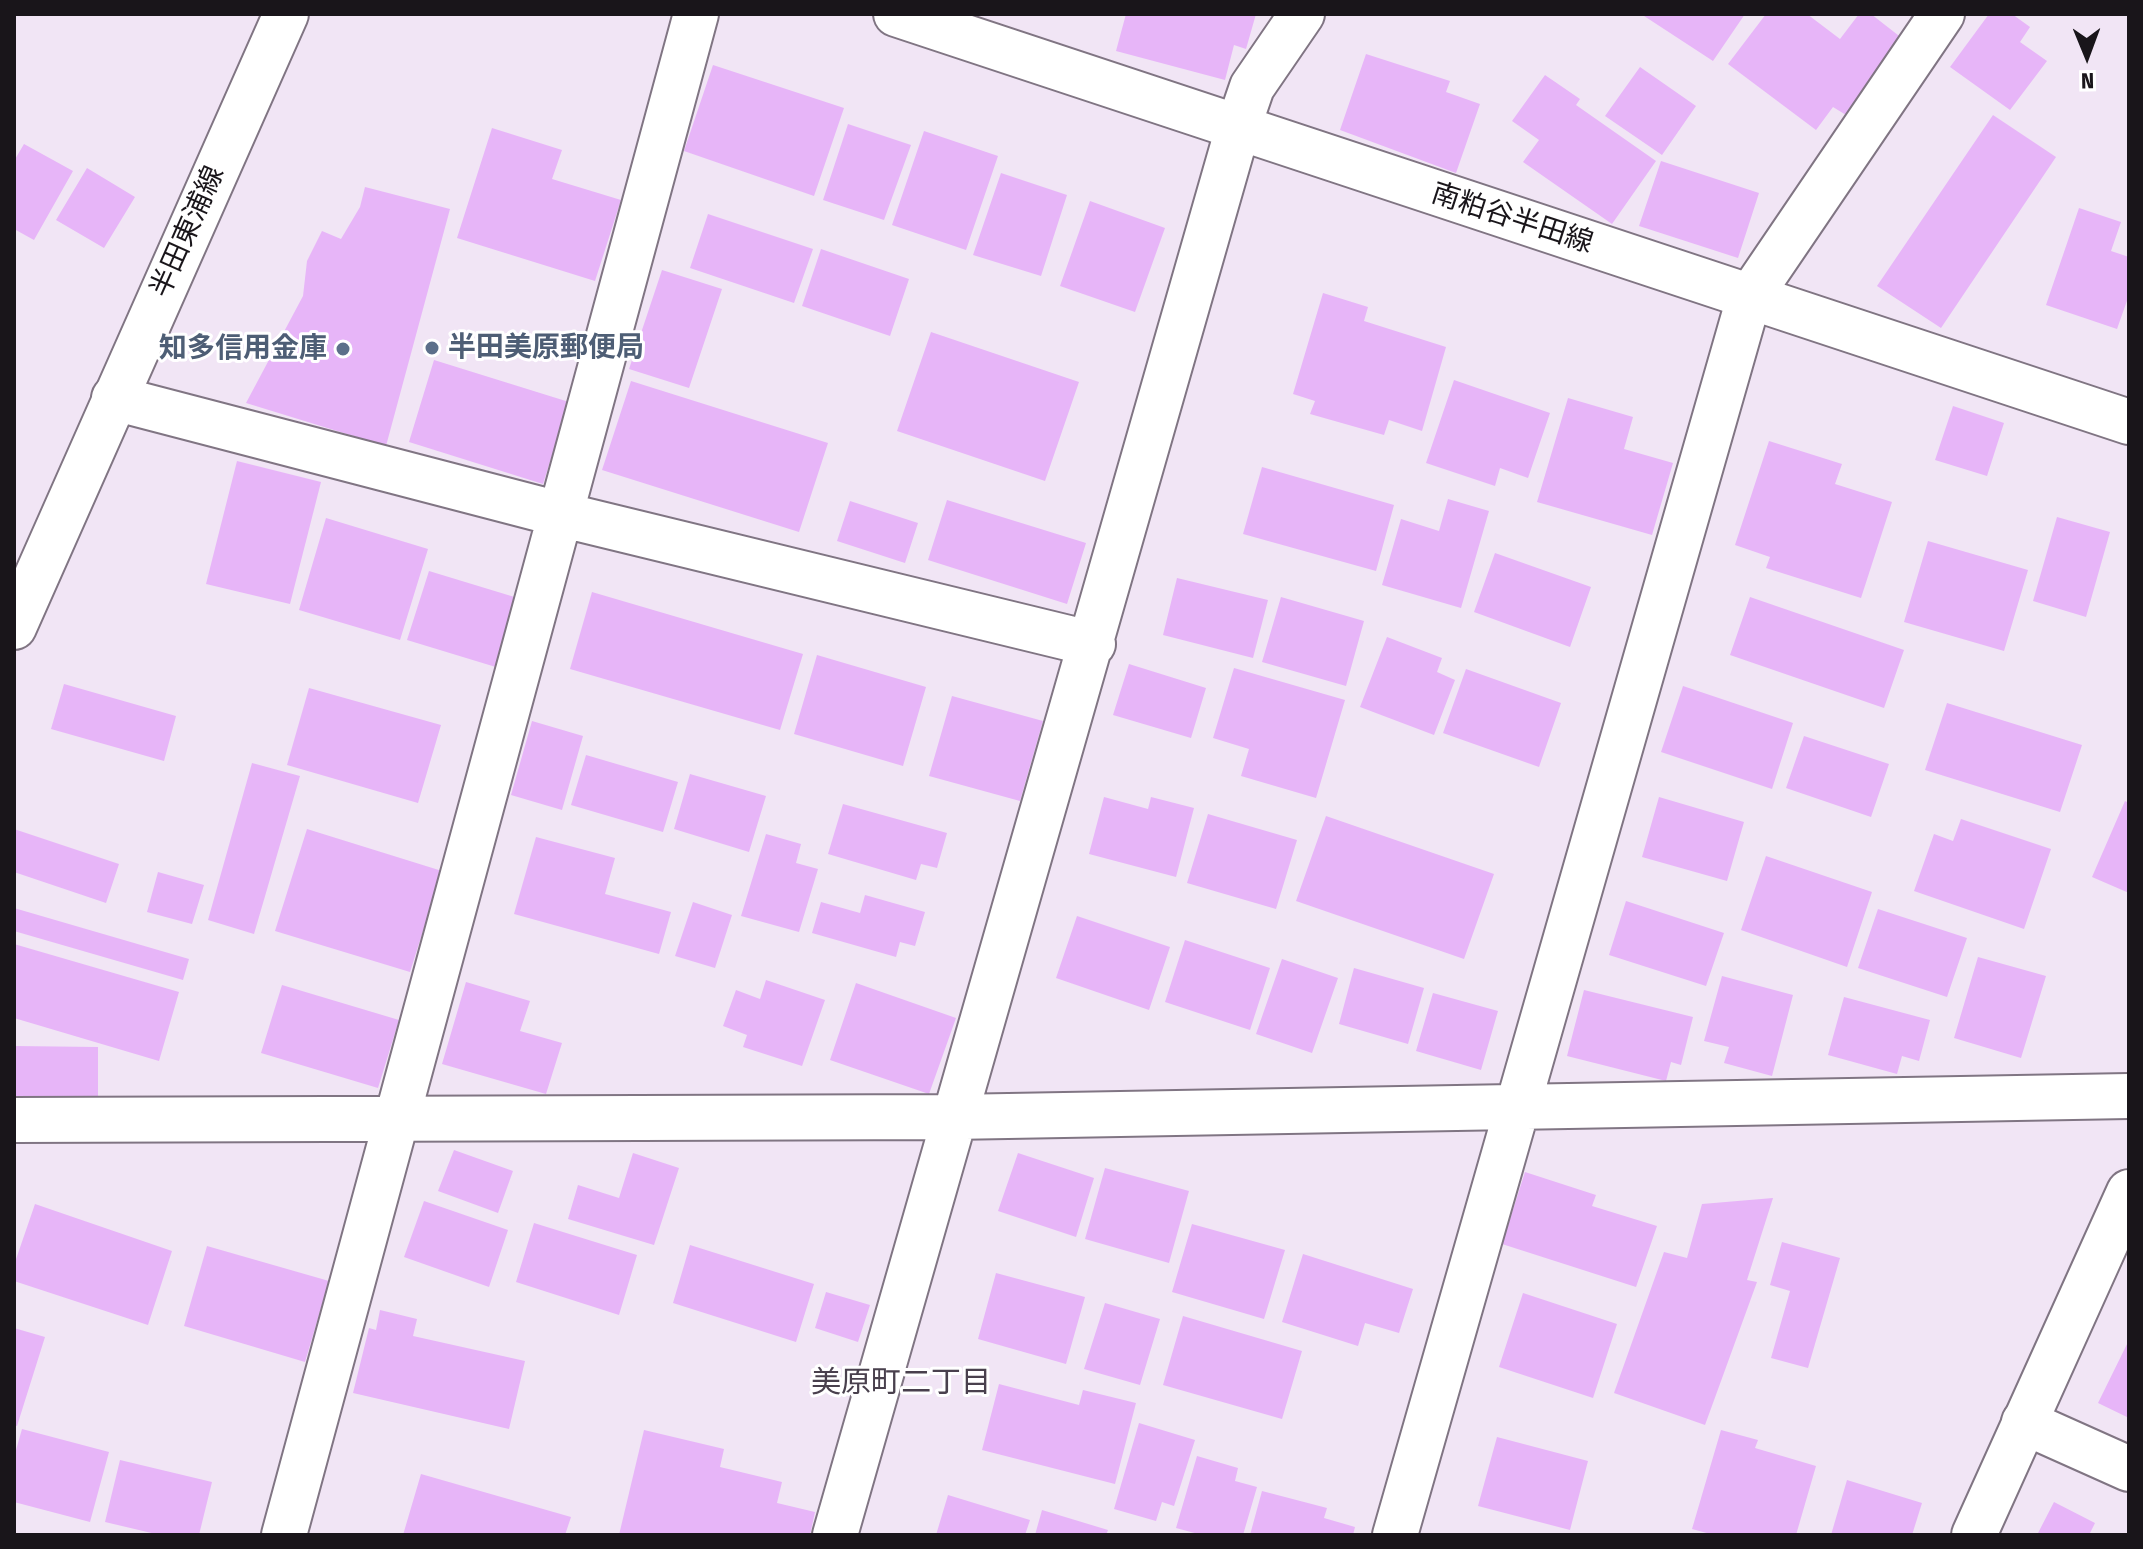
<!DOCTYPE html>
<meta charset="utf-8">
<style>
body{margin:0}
#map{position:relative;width:2143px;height:1549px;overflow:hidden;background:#f1e5f5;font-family:"Fira Sans Condensed",sans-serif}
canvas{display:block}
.frame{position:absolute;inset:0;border:16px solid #19151a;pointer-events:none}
.north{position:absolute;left:2047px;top:16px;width:80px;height:80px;-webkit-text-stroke:6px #fff;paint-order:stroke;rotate:179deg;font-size:22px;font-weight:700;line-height:32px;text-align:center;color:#19151a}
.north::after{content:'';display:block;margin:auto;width:28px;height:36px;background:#19151a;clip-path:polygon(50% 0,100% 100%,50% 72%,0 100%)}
</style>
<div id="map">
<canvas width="2143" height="1549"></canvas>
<div class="frame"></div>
<div class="north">N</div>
</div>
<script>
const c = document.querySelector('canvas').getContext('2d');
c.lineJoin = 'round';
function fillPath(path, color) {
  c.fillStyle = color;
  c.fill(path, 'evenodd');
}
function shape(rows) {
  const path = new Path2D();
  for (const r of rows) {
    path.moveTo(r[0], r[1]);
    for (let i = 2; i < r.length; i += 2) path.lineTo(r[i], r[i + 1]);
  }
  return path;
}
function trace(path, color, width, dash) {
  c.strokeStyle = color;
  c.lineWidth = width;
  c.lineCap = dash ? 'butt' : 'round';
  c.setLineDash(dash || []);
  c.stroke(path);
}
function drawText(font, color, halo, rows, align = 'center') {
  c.font = font + ' "Fira Sans Condensed","Noto Sans JP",sans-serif';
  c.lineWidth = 6;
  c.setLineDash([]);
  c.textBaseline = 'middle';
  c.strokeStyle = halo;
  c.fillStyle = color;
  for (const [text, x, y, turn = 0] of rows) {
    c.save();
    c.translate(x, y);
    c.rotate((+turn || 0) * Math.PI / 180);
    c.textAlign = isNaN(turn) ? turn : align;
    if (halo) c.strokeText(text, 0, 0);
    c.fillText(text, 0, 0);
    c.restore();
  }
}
fillPath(shape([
 [1126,14,1256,14,1246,49,1234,45,1225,80,1116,51],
 [1641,14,1745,14,1713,61],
 [1766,14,1807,14,1840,39,1859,14,1871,14,1903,39,1846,115,1833,107,1816,130,1728,64],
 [1989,14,2012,14,2030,27,2020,42,2047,61,2010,110,1950,67],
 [1366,54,1450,81,1446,92,1480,104,1456,173,1340,130],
 [713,65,844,108,814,196,684,151],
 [1640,67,1696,106,1662,155,1605,116],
 [1545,75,1580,99,1576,105,1656,161,1612,224,1523,162,1539,140,1512,121],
 [1993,115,2056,157,1941,328,1877,286],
 [848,124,911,145,884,220,823,200],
 [492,128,562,150,552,179,621,200,595,281,457,238],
 [924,131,998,156,966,250,892,225],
 [24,144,73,171,34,240,14,229,14,161],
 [1661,161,1759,193,1738,258,1639,226],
 [87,168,135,197,104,248,56,220],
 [1001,173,1067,195,1041,276,973,255],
 [365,187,450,209,386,446,246,403,303,296,307,261,322,231,341,239,360,207],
 [1090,201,1165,228,1135,312,1060,286],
 [2079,208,2121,222,2111,251,2129,257,2129,295,2117,329,2046,305],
 [708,214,813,249,794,303,690,268],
 [821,249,909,279,890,336,802,306],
 [662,270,722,289,689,388,629,369],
 [1323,293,1368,307,1364,321,1446,347,1422,431,1389,420,1384,435,1310,414,1315,401,1293,394],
 [931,332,1079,382,1045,481,897,431],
 [434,360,569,402,543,484,409,442],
 [1454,380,1550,413,1528,478,1500,468,1495,486,1426,463],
 [631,381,828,443,799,532,602,470],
 [1568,398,1633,417,1624,449,1673,463,1652,535,1537,502],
 [1953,406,2004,423,1987,476,1935,460],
 [1769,441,1842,464,1835,484,1892,502,1861,598,1766,568,1770,557,1735,545],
 [237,461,321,482,290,604,206,584],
 [1262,467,1394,505,1376,571,1243,534],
 [1448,499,1489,511,1461,608,1382,585,1401,519,1439,531],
 [947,500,1086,543,1067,604,928,560],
 [850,501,918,523,905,563,837,541],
 [2057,517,2110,532,2086,617,2033,601],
 [326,518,428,549,400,640,299,610],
 [1928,541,2028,570,2004,651,1904,622],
 [1495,553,1591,587,1570,647,1474,612],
 [429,571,521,599,499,668,407,640],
 [1177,578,1268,600,1253,658,1163,635],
 [592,592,803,654,780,730,570,669],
 [1281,597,1364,621,1346,686,1262,662],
 [1750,597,1904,650,1884,708,1730,655],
 [1387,637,1442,658,1437,672,1455,680,1434,735,1360,707],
 [817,655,926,687,903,766,794,734],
 [1129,664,1206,688,1191,738,1113,715],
 [1234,668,1345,700,1316,798,1241,776,1249,749,1213,738],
 [1466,669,1561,703,1539,767,1443,733],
 [64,684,176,716,164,761,51,729],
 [1683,686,1793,723,1772,789,1661,752],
 [309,688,441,725,418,803,287,765],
 [952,696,1043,721,1020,801,929,776],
 [1947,703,2082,745,2060,812,1925,770],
 [532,721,583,736,562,810,511,795],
 [1804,736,1889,764,1871,817,1786,788],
 [586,755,678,782,663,832,571,805],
 [252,763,300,776,254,934,208,920],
 [690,774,766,796,749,852,674,829],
 [1104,797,1148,809,1151,797,1194,808,1176,877,1089,854],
 [1659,797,1744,822,1727,881,1642,857],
 [2125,801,2129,803,2129,893,2092,877],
 [843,804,947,833,937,868,921,864,916,880,828,854],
 [1208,814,1297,840,1276,909,1187,883],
 [1326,816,1494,874,1464,959,1296,901],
 [1961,819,2051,849,2024,929,1914,891,1934,834,1953,841],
 [14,829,119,864,106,903,14,872],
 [307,829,442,871,410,972,275,931],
 [766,834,801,844,796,863,818,869,799,932,741,916],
 [536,837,615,858,605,894,671,912,659,954,514,914],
 [1766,856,1872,892,1847,967,1741,930],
 [158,872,204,885,192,924,147,912],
 [865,895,925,912,915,946,900,942,896,957,812,933,821,902,860,913],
 [1626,901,1724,933,1706,986,1609,955],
 [693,902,732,915,715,968,675,956],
 [14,908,189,959,183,980,14,931],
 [1878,909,1967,938,1947,997,1858,968],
 [1077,916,1170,947,1149,1010,1056,978],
 [1185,940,1270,968,1250,1030,1165,1002],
 [14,944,179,992,159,1061,14,1018],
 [1978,957,2046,976,2021,1058,1954,1038],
 [1282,959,1338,978,1312,1053,1256,1034],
 [1354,968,1424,988,1408,1044,1339,1024],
 [1722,976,1793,995,1772,1076,1724,1063,1729,1047,1704,1041],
 [766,980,825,1000,802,1066,743,1047,747,1035,723,1026,736,990,760,999],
 [466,982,530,1001,520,1031,562,1043,546,1094,442,1064],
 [856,983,956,1018,929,1094,830,1060],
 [282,985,399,1020,378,1088,261,1053],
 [1584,990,1693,1017,1681,1065,1671,1062,1666,1081,1567,1056],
 [1433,993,1498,1011,1481,1070,1416,1051],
 [1844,997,1930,1020,1919,1061,1902,1056,1897,1074,1828,1055],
 [14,1046,98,1047,98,1101,14,1100],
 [454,1150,513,1171,498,1213,438,1191],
 [633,1153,679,1168,654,1245,568,1219,578,1185,619,1198],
 [1018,1153,1094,1178,1076,1237,998,1211],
 [1105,1168,1189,1191,1169,1263,1085,1239],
 [1525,1172,1596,1195,1592,1206,1657,1226,1636,1287,1502,1244],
 [1773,1198,1747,1280,1757,1282,1705,1425,1614,1393,1664,1252,1687,1258,1702,1204],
 [424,1201,508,1230,489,1287,404,1257],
 [35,1204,172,1251,148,1325,14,1281,14,1265],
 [534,1223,637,1255,619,1315,516,1282],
 [1192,1224,1285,1250,1264,1319,1172,1292],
 [1782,1242,1840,1258,1808,1368,1771,1358,1790,1291,1770,1285],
 [690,1245,814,1284,796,1342,673,1303],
 [207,1246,329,1281,305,1362,184,1326],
 [1303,1254,1413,1289,1399,1333,1365,1323,1358,1346,1282,1322],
 [996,1273,1085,1297,1066,1364,978,1339],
 [826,1292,870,1305,858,1342,815,1328],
 [1523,1293,1617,1324,1593,1398,1499,1367],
 [1105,1303,1160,1319,1140,1385,1084,1369],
 [380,1310,417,1319,413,1336,525,1361,509,1429,353,1393,369,1328,376,1330],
 [1183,1316,1302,1351,1282,1419,1163,1385],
 [14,1328,45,1337,17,1426,14,1425],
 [2129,1340,2129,1418,2098,1403],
 [999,1384,1079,1405,1083,1390,1136,1403,1115,1484,982,1450],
 [1139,1423,1195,1440,1174,1506,1162,1502,1156,1521,1114,1509],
 [22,1429,109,1452,90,1522,14,1502,14,1457],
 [644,1430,724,1449,720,1467,782,1482,777,1503,815,1512,810,1535,619,1535],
 [1721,1430,1758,1440,1755,1448,1816,1466,1796,1535,1714,1535,1692,1529],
 [1497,1437,1588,1461,1570,1530,1478,1506],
 [1197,1456,1238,1468,1235,1481,1257,1487,1243,1535,1202,1535,1176,1528],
 [120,1460,212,1482,199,1535,160,1535,105,1522],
 [421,1474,571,1517,565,1535,403,1535],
 [1847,1480,1922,1503,1912,1535,1831,1535],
 [1262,1491,1327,1508,1324,1518,1355,1527,1353,1535,1250,1535],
 [948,1495,1030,1520,1025,1535,936,1535],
 [2054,1502,2095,1523,2089,1535,2037,1535],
 [1042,1510,1108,1530,1106,1535,1035,1535]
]), '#e7b5f8');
const minor = shape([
 [114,398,559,514,1093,644],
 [14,1120,952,1117,2129,1096],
 [2024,1422,2129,1469],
 [284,1535,696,14],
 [835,1535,1238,128,1252,87,1302,14],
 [1395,1535,1749,298,1942,14]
]);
const tertiary = shape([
 [1974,1535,2129,1192]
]);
const secondary = shape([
 [896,14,2129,422],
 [14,627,286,14]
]);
trace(minor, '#807583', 48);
trace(tertiary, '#807583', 48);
trace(secondary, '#807583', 48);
trace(minor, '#fff', 44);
trace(tertiary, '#fff', 44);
trace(secondary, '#fff', 44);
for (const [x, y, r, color] of [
 [432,348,8,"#5c6f8a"],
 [343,349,8,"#5c6f8a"]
]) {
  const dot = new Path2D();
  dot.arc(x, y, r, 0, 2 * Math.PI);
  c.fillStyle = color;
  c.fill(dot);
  trace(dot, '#fff', 3);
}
drawText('28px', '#19151a', '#fff', [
 ["南粕谷半田線",1512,219,18],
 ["半田東浦線",188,232,-66]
]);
drawText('bold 28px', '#4e5e75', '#fff', [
 ["半田美原郵便局",448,348],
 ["知多信用金庫",327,349,"right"]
], 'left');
drawText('30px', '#49404d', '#fff', [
 ["美原町二丁目",901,1384]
]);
</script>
